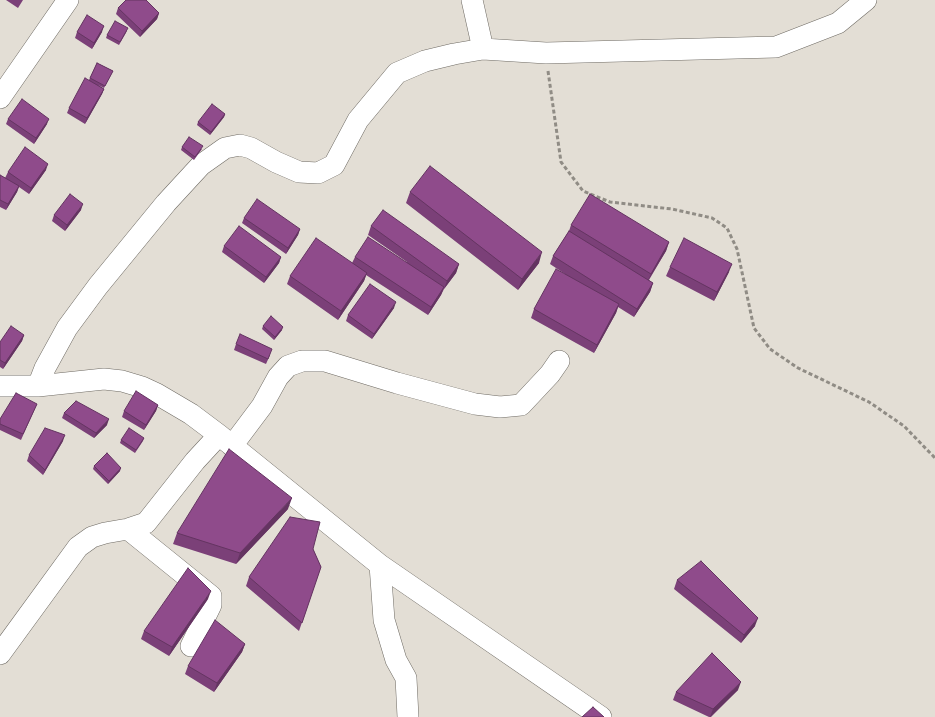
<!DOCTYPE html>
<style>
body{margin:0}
canvas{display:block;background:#e3ded5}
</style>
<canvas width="935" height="717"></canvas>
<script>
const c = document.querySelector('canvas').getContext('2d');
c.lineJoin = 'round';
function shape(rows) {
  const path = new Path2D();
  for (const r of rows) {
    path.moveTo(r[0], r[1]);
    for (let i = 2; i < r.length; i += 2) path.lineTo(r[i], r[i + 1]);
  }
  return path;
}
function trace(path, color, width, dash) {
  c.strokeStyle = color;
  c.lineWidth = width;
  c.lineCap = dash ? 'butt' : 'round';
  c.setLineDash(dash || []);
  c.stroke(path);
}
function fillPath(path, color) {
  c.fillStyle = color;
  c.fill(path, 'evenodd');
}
const street = shape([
 [483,49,546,53,776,47,838,23,866,0],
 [0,98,68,0],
 [0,386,38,386,104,379,122,381,142,387,157,394,191,414,219,435,380,565,601,717],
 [38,386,45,368,67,328,98,286,166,203,201,165,225,148,240,145,251,148,276,162,299,172,318,173,334,165,358,120,397,73,425,61,454,54,483,49,472,0],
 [232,446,262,406,278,377,288,366,302,361,325,361,397,383,475,404,500,407,521,405,550,374,559,361],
 [128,529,211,596,211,605,191,646],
 [380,565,384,620,396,660,406,678,408,717],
 [0,654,78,547,92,537,105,533,128,529,146,523,195,461,219,435]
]);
trace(street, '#6f6b64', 22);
trace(shape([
 [548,71,561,162,583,191,610,202,672,209,712,218,727,228,737,249,754,328,770,349,798,368,869,402,904,426,935,458]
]), '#908c85', 3, [4, 2.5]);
trace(street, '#fff', 21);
fillPath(shape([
 [6,0,23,0,18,8],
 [118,8,159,13,157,19,140,37,116,14],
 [127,31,119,45,106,38,107,35],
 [77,32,102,32,92,49,75,38],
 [97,63,113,71,104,88,98,85,104,89,102,94,85,124,67,113,69,108,89,80],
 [225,114,224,117,210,135,197,125,198,122],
 [8,119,47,124,34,144,6,124],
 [182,147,202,149,194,160,181,150],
 [46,170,29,194,19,187,17,192,6,210,0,207,0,175,5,178,8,172],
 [410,192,539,263,518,290,406,203],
 [81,210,65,231,52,221,54,215],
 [244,218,300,229,298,235,286,254,242,223],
 [571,225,669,242,666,251,649,280,653,283,650,292,634,317,618,307,616,313,594,353,531,318,534,309,565,274,550,264,553,256,569,231],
 [371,226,459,264,456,273,444,289,441,295,428,315,366,275,364,281,338,320,287,284,290,276,352,263,355,257,407,262,368,235],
 [224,246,281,257,279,263,264,283,222,252],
 [670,267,729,272,714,301,666,276],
 [394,308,372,339,346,321,348,315],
 [263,326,282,330,274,340,262,329],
 [24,335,22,341,3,369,0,367,0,342],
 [236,344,270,355,266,364,234,350],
 [37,404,21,440,0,430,0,419],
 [158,405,156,411,144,430,122,417,124,411],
 [64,413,107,425,94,438,62,418],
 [144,438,143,441,135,453,120,443,121,440],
 [63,441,43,475,27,461,29,455],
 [94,466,120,471,108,484,93,469],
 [288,509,236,564,173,544,177,533],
 [313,549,321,567,299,631,246,586,249,577],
 [677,580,755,626,741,643,674,589],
 [208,599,169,656,141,639,144,631],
 [245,644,242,652,214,692,185,674,188,666],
 [738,690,711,717,709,717,673,700,676,692]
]), '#7b4078');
fillPath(shape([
 [159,13,157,19,140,37,142,31],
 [104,26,102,32,92,49,94,43],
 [104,89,102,94,85,124,87,118],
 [225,114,224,117,210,135,211,132],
 [49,119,47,124,34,144,36,138],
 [48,164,46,170,29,194,31,188],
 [19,186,17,192,6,210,8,204],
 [83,204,81,210,65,231,67,225],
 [300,229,298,235,286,254,288,248],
 [669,242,666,251,647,282,651,274],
 [542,252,539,263,518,290,522,279],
 [281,257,279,263,264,283,266,277],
 [459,264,456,273,444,289,447,281],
 [732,264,729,272,714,301,717,292],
 [367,273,364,281,338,320,341,311],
 [653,283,650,292,634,317,637,309],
 [444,287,441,295,428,315,431,307],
 [396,302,394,308,372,339,374,334],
 [619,304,616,313,594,353,597,345],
 [283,327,282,330,274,340,275,337],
 [24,335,22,341,3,369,5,363],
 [158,405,156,411,144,430,146,425],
 [109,419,107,425,94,438,96,433],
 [65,435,63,441,43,475,45,470],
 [121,468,120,471,108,484,109,481],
 [292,498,288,509,236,564,240,553],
 [211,591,208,599,169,656,172,647],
 [758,618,755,626,741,643,744,635],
 [245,644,242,652,214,692,217,683],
 [741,682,738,690,710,717,713,709]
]), '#643461');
const building = shape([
 [126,0,146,0,159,13,142,31,118,8,126,0],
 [87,15,104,26,94,43,77,32,87,15],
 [115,21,128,28,120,42,107,35,115,21],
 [97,63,113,71,105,86,90,78,97,63],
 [85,78,104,89,87,118,69,108,85,78],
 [22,99,49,119,36,138,8,119,22,99],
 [212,104,225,114,211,132,198,122,212,104],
 [189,137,203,146,195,157,182,147,189,137],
 [25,147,48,164,31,188,8,172,25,147],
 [430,166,542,252,522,279,410,192,430,166],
 [0,175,19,186,8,204,0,200,0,175],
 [70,194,83,204,67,225,54,215,70,194],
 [590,194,669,242,651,274,571,225,590,194],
 [257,199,300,229,288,248,244,218,257,199],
 [383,210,459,264,447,281,371,226,383,210],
 [239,226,281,257,266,277,224,246,239,226],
 [569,231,653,283,637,309,553,256,569,231],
 [368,237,444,287,431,307,355,257,368,237],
 [316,238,367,273,341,311,290,276,316,238],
 [684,238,732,264,717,292,670,267,684,238],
 [556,269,619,304,597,345,534,309,556,269],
 [370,284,396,302,374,334,348,315,370,284],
 [271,316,283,327,275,337,263,326,271,316],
 [11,326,24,335,5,363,0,360,0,342,11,326],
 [240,334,272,349,268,359,236,344,240,334],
 [136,391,158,405,146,425,124,411,136,391],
 [16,393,37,404,23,434,0,424,0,419,16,393],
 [76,401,109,419,96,433,64,413,76,401],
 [45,428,65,435,45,470,29,455,45,428],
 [129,428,144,438,136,450,121,440,129,428],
 [229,449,292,498,240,553,177,533,229,449],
 [107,453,121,468,109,481,94,466,107,453],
 [290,517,320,522,313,549,321,567,302,623,249,577,290,517],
 [701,561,758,618,744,635,677,580,701,561],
 [188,568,211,591,172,647,144,631,188,568],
 [215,620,245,644,217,683,188,666,215,620],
 [712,653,741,682,713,709,676,692,712,653],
 [593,707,604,717,582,717,593,707]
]);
fillPath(building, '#8f4b8b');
trace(building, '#643461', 1);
</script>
